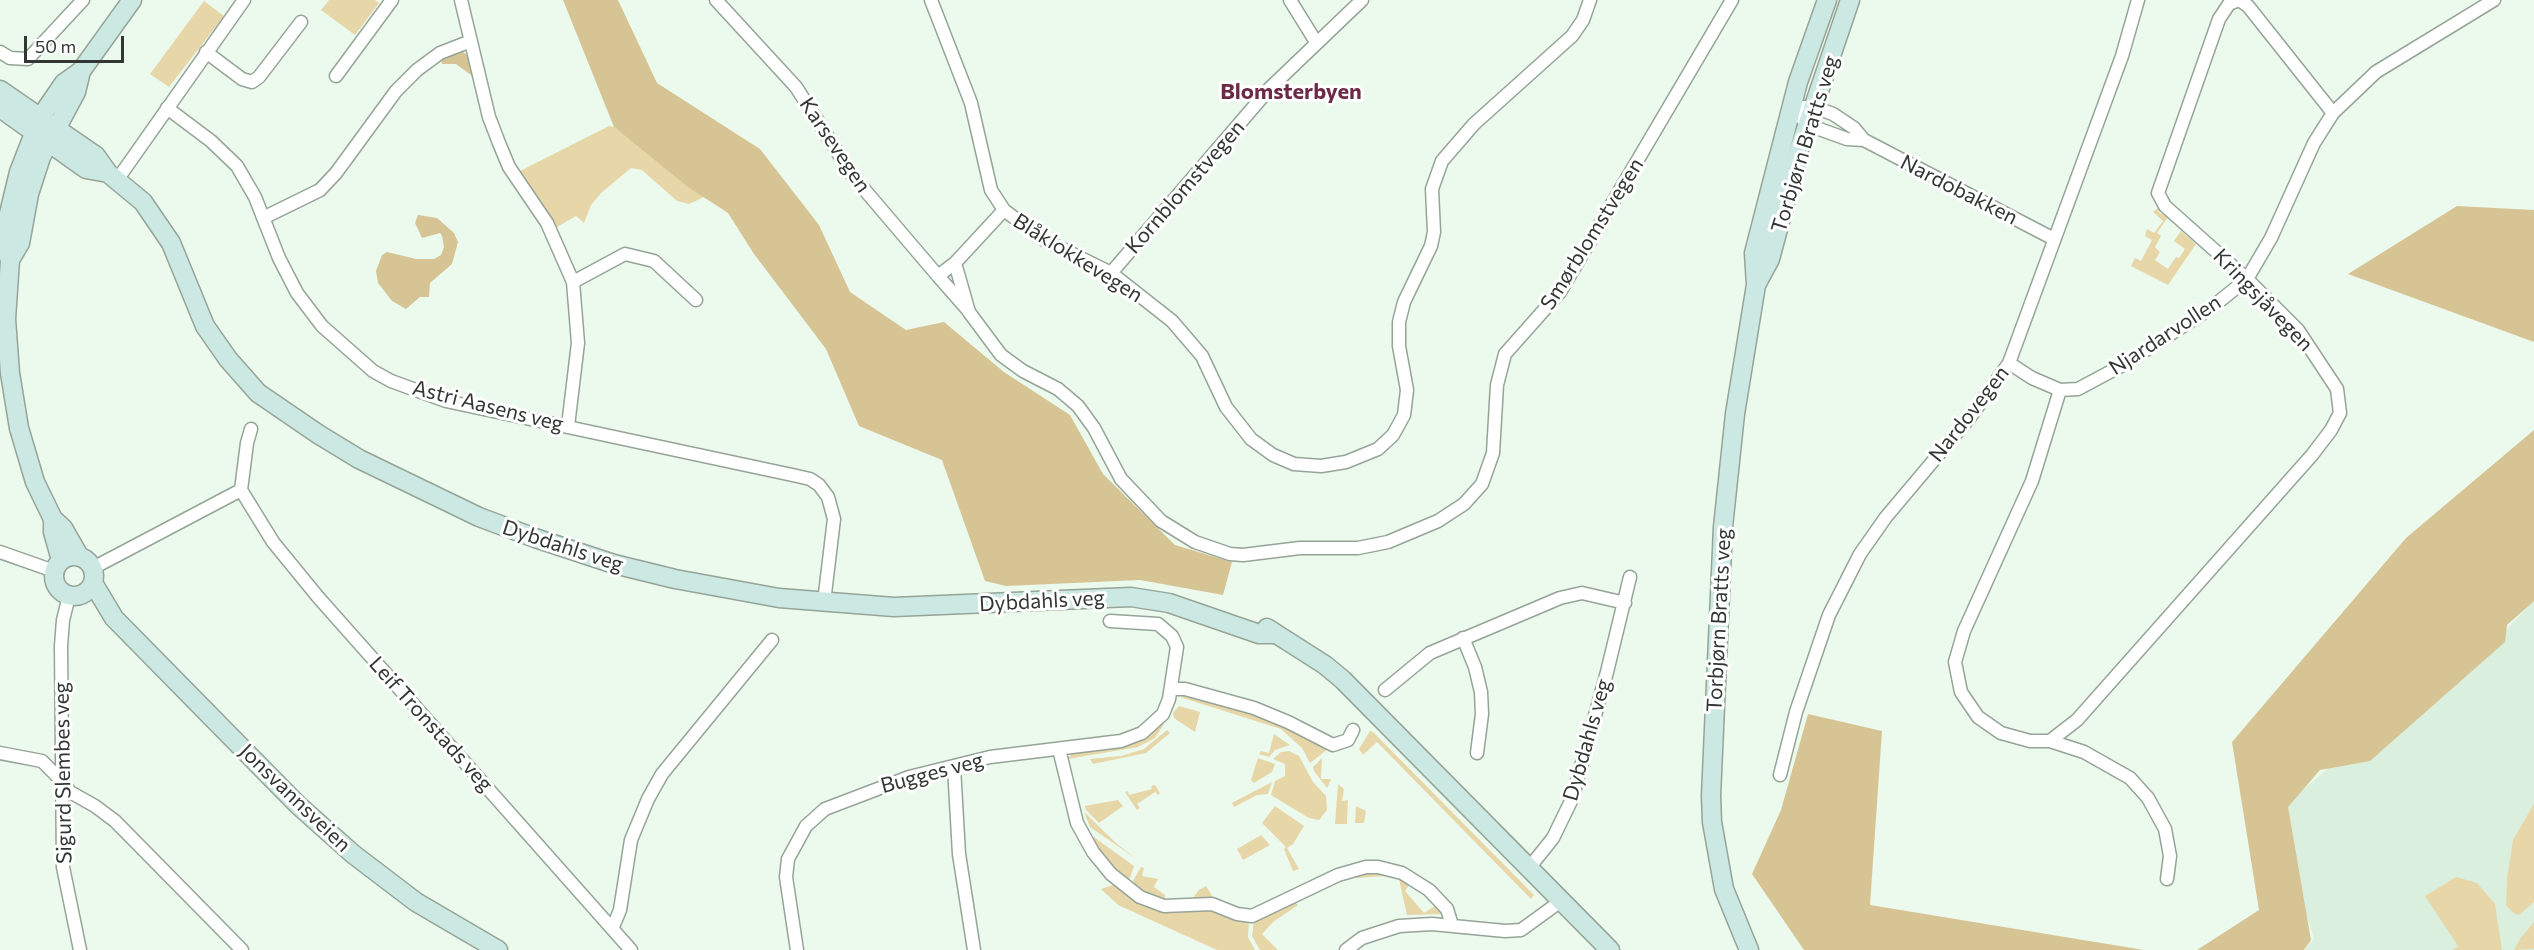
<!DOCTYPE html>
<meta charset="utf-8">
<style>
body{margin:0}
#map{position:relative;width:2534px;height:950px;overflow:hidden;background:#ebfaed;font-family:Commissioner,sans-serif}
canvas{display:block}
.scale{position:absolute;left:24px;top:36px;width:100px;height:27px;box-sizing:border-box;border:3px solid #323733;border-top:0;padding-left:8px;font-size:18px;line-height:21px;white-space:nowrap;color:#323733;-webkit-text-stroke:4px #fff;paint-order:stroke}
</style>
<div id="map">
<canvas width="2534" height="950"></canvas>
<div class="scale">50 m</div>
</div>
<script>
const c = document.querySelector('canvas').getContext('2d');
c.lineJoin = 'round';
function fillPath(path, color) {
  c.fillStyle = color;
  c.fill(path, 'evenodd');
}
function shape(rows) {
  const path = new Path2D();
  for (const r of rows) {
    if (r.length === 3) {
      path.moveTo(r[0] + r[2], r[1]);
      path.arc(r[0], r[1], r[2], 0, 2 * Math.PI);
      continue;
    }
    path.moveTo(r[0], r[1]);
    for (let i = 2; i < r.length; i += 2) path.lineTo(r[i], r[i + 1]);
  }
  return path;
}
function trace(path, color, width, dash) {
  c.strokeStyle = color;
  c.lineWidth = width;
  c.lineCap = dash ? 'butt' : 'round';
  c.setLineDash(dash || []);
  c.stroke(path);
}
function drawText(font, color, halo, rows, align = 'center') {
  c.font = font + ' Commissioner,sans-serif';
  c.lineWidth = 6;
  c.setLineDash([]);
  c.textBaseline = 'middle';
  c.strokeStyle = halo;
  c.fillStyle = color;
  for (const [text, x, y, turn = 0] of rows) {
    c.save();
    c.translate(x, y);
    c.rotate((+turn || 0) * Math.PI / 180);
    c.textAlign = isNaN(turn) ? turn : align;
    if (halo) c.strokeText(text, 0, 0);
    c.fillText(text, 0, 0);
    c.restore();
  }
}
fillPath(shape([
 [2534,600,2534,950,2305,950,2314,938,2273,815,2337,761,2455,685]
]), '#dbefde');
fillPath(shape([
 [329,0,375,0,379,3,355,35,321,10],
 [204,1,224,16,169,87,150,74],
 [609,126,614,127,704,197,689,204,677,201,642,170,631,168,601,193,591,205,584,223,576,216,557,227,520,171],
 [2159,207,2162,209,2158,212,2168,217,2157,233,2161,236,2155,247,2160,252,2155,260,2168,269,2176,257,2179,258,2185,249,2174,241,2181,231,2196,244,2168,285,2131,266,2135,258,2141,261,2152,240,2145,236,2147,229,2154,233,2163,221,2153,212],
 [1189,694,1256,712,1328,749,1310,763,1302,748,1281,729,1180,697],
 [1179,706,1200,712,1195,732,1174,718,1173,713],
 [1163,721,1164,724,1155,738,1138,747,1068,759,1072,753,1133,743,1143,739],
 [1167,730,1170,733,1146,753,1093,764,1090,759,1121,756,1144,749],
 [1370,731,1373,732,1534,895,1531,899,1377,742,1363,755,1359,749],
 [1274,734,1290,745,1275,750,1269,757,1259,754,1261,751,1269,753],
 [1289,751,1299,756,1313,782,1326,796,1327,810,1319,820,1309,818,1271,795,1275,781,1285,776,1285,764,1273,759,1281,752],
 [1258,758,1275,764,1272,772,1254,783,1251,780],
 [1322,758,1321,779,1331,779,1327,788,1314,771,1313,767],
 [1272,782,1268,794,1257,795,1234,807,1232,803],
 [1338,784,1344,789,1342,801,1348,800,1347,820,1347,824,1335,824],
 [1155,785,1160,793,1158,795,1155,792,1137,804,1140,808,1137,810,1125,792,1128,791,1129,795,1152,789,1151,786],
 [1118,800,1123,806,1099,823,1086,810,1085,806],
 [2534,804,2534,902,2519,915,2513,913,2506,905,2507,879,2513,840],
 [1275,806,1304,826,1293,844,1287,848,1299,869,1293,871,1284,849,1286,847,1262,823],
 [1356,806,1366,811,1364,823,1355,823],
 [1084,812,1116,843,1135,858,1090,827],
 [1091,835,1134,866,1129,881,1111,868,1088,836],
 [1261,835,1270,845,1243,860,1237,849],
 [1141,867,1144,868,1142,876,1158,879,1154,887,1165,895,1164,902,1135,889,1133,881],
 [1379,872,1411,882,1405,891,1424,913,1436,905,1444,914,1407,915,1399,879,1385,876,1356,878,1355,874],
 [2456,877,2477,883,2495,904,2502,950,2453,950,2458,946,2425,896],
 [1116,884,1138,901,1154,909,1165,911,1213,909,1230,919,1249,921,1248,937,1255,950,1217,950,1118,905,1101,889],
 [1206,886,1214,899,1192,899,1199,890],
 [1295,902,1298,905,1273,922,1262,934,1278,950,1260,950,1252,936,1254,920],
 [2534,922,2534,949,2514,950,2520,939]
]), '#e7d6a8');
fillPath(shape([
 [563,0,618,0,657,83,760,149,819,225,850,292,906,330,944,322,1004,372,1070,415,1103,474,1175,545,1232,562,1223,595,1140,580,1006,586,985,581,942,460,859,426,826,349,754,254,728,213,688,187,614,127],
 [461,50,470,58,473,73,471,75,456,64,442,64,441,58],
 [2457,206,2534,210,2534,342,2348,274],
 [418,215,437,218,454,233,458,242,452,264,430,283,429,297,420,297,406,309,392,301,378,283,376,271,382,255,387,252,416,259,434,259,441,255,444,247,442,236,440,233,422,238,415,223],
 [2534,430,2534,601,2507,625,2505,642,2370,761,2320,770,2288,807,2311,940,2304,950,2197,950,2259,910,2232,742,2406,538],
 [1808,714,1882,731,1870,905,2144,950,1804,950,1752,874,1781,810]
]), '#d7c494');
const street = shape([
 [461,0,489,117,499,143,509,167,547,223,573,282,578,343,568,426],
 [716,0,796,87,852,175,938,276,955,263],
 [931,0,971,103,991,190,1004,210,1044,240,1111,273,1172,321,1202,356,1226,407,1251,439,1273,455,1294,464,1321,466,1346,462,1378,449,1393,435,1404,415,1407,390,1399,346,1399,322,1404,302,1431,246,1434,232,1432,189,1442,161,1474,124,1572,36,1583,20,1590,0],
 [1290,0,1316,42],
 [0,52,10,58,28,59,83,0],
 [206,52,242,79,252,82,259,77,301,22],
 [336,76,392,0],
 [1791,107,1808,125,1847,139,1864,140,2054,239],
 [1791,107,1814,107,1833,114,1854,128,1864,140],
 [167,108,211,141,237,166,255,197,279,258,297,293,322,326,373,371,391,381,446,401,797,476,810,479,819,485,828,497,834,519,824,602],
 [117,180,244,0],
 [1004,210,955,263,969,312,1001,355,1023,371,1058,389,1078,406,1094,428,1121,479,1161,521,1195,542,1230,554,1243,555,1300,548,1358,548,1388,542,1438,521,1464,504,1482,484,1493,453,1497,385,1505,354,1560,292,1732,0],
 [263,218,320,190,336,173,396,91,417,70,440,53,471,41],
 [1111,273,1270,88,1362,0],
 [938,276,967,309],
 [573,282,625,254,654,261,696,300],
 [2009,363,2032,378,2060,390,2078,389,2121,366,2211,308,2247,279,2271,238,2314,143,2333,113,2376,72,2494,0],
 [2060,390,2032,481,1964,631,1955,662,1961,692,1978,717,2001,733,2030,741,2050,741,2084,752,2130,778,2148,798,2165,829,2170,856,2167,879],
 [251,429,247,443,241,490,273,542,318,597,631,950],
 [0,552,54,571],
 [93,568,241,490],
 [69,596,63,620,61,646,63,867,80,950],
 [1463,638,1475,667,1481,692,1482,714,1477,753],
 [1171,689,1185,689,1254,708,1288,722,1333,745,1348,740,1353,730],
 [1385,690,1430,653,1560,598,1582,593,1625,603],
 [2050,741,2077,720,2312,455,2331,430,2340,413,2337,389,2298,330,2247,279,2165,206,2158,193,2219,19,2229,4,2239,0,2248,6,2333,113],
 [1059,749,1077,823,1093,852,1111,874,1140,897,1164,906,1212,904,1237,914,1252,916,1338,875,1366,867,1378,867,1402,873,1429,890,1447,909,1452,925],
 [0,753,42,761,63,782,70,792,95,806,115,821,242,950],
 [954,767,959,854,974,950],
 [1780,775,1796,712,1829,615,1860,554,1886,517,1971,416,2009,363,2122,56,2138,0],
 [1529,868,1553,838,1572,799,1607,672,1630,577],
 [613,927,620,910,631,840,648,799,662,774,772,640],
 [797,950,786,877,788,859,806,826,825,809,909,777,990,757,1121,741,1142,733,1163,714,1169,699,1177,647,1172,636,1158,624,1110,621],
 [1346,950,1362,938,1399,926,1432,924,1505,931,1521,930,1561,901]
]);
const secondary = shape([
 [0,90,96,156,108,173,143,202,171,243,205,326,228,359,258,393,318,434,359,459,479,517,535,538,614,564,675,579,779,598,894,607,1131,597,1169,603,1259,634,1274,634],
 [0,108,86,169,108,173],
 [10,260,20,243,29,194,41,157,76,92,81,71],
 [1756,285,1770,259,1800,147,1850,0],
 [53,519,53,532,61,560],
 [74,576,20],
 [79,556,63,528,53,519,35,482,19,428,10,373,6,319,10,260,5,246,6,226,19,172,40,118,64,83,81,71,132,0],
 [93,583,114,618,298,805,353,854,416,902,498,950],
 [1267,628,1325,665,1343,680,1610,950],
 [1749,950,1724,889,1712,822,1711,796,1723,527,1735,414,1756,285,1754,253,1798,82,1827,0]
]);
trace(street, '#96a498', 15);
trace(secondary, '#96a498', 21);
trace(street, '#fff', 12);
trace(secondary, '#cbe8e3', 18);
drawText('21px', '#323733', '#fff', [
 ["Torbjørn Bratts veg",1805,144,-73],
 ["Karsevegen",835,145,56],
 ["Kornblomstvegen",1185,187,-49],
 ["Nardobakken",1959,190,27],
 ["Smørblomstvegen",1592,234,-58],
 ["Blåklokkevegen",1078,258,32],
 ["Kringsjåvegen",2263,300,46],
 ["Njardarvollen",2165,335,-33],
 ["Astri Aasens veg",488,406,14],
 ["Nardovegen",1969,414,-52],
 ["Dybdahls veg",563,546,18],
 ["Dybdahls veg",1042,601,-3],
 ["Torbjørn Bratts veg",1719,620,-87],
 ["Leif Tronstads veg",431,724,48],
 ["Dybdahls veg",1587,740,-74],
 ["Sigurd Slembes veg",63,773,-91],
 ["Bugges veg",932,773,-15],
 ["Jonsvannsveien",295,798,44]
]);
drawText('bold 22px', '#6d2a44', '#fff', [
 ["Blomsterbyen",1291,92]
]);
</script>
